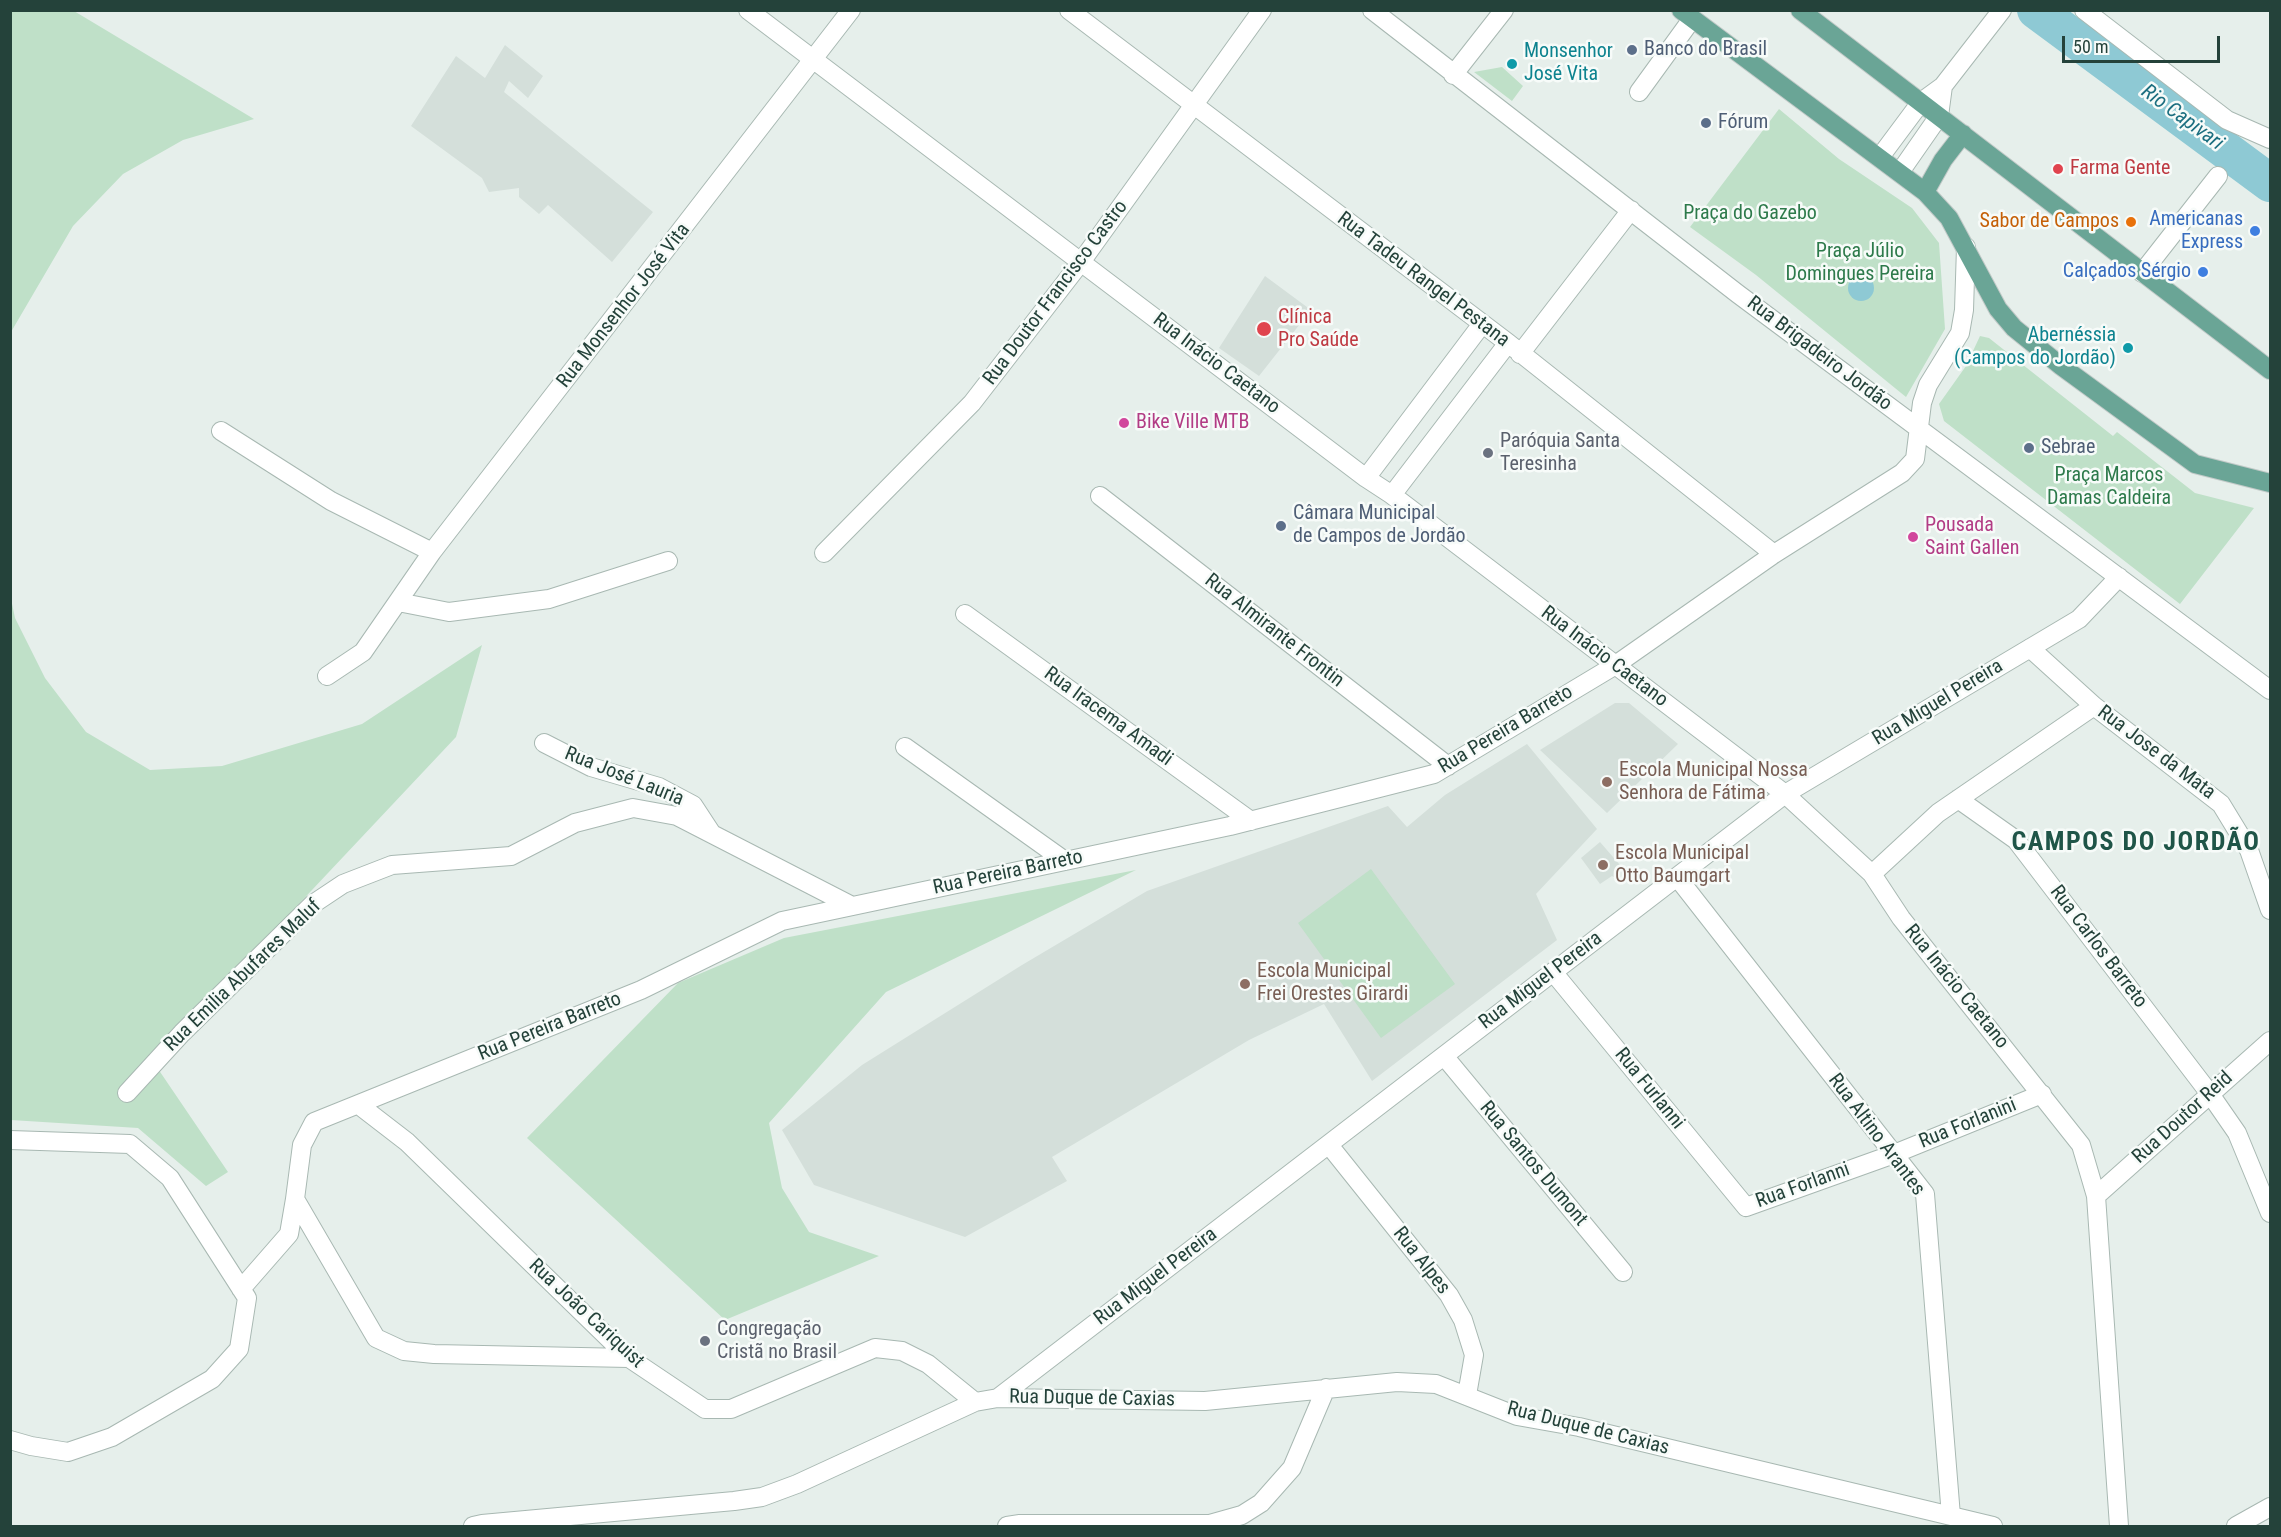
<!DOCTYPE html>
<meta charset="utf-8">
<style>
body{margin:0}
#map{position:relative;width:2281px;height:1537px;overflow:hidden;background:#e6efeb;font-family:"Roboto Condensed",sans-serif}
canvas{display:block}
.frame{position:absolute;inset:0;border:12px solid #24423a;pointer-events:none}
.scale{position:absolute;left:2062px;top:36px;width:158px;height:27px;box-sizing:border-box;border:3px solid #24423a;border-top:0;padding-left:8px;font-size:18px;line-height:21px;white-space:nowrap;color:#24423a;-webkit-text-stroke:4px #f7fbf9;paint-order:stroke}
</style>
<div id="map">
<canvas width="2281" height="1537"></canvas>
<div class="frame"></div>
<div class="scale">50 m</div>
</div>
<script>
const c = document.querySelector('canvas').getContext('2d');
c.lineJoin = 'round';
function fillPath(path, color) {
  c.fillStyle = color;
  c.fill(path, 'evenodd');
}
function shape(rows) {
  const path = new Path2D();
  for (const r of rows) {
    if (r.length === 3) {
      path.moveTo(r[0] + r[2], r[1]);
      path.arc(r[0], r[1], r[2], 0, 2 * Math.PI);
      continue;
    }
    path.moveTo(r[0], r[1]);
    for (let i = 2; i < r.length; i += 2) path.lineTo(r[i], r[i + 1]);
  }
  return path;
}
function trace(path, color, width, dash) {
  c.strokeStyle = color;
  c.lineWidth = width;
  c.lineCap = dash ? 'butt' : 'round';
  c.setLineDash(dash || []);
  c.stroke(path);
}
function drawText(font, color, halo, rows, align = 'center') {
  c.font = font + ' "Roboto Condensed",sans-serif';
  c.lineWidth = 5;
  c.setLineDash([]);
  c.textBaseline = 'middle';
  c.strokeStyle = halo;
  c.fillStyle = color;
  for (const [text, x, y, turn = 0] of rows) {
    c.save();
    c.translate(x, y);
    c.rotate((+turn || 0) * Math.PI / 180);
    c.textAlign = isNaN(turn) ? turn : align;
    if (halo) c.strokeText(text, 0, 0);
    c.fillText(text, 0, 0);
    c.restore();
  }
}
fillPath(shape([
 [505,45,543,76,528,98,509,81,504,92,653,212,612,262,548,205,539,214,519,197,519,188,489,192,482,178,411,126,456,56,485,78],
 [1265,276,1311,310,1259,376,1219,348],
 [1615,703,1629,703,1678,744,1607,813,1540,750],
 [1527,744,1597,829,1536,894,1557,940,1372,1081,1324,1004,1249,1040,1052,1157,1067,1181,965,1237,814,1185,782,1130,862,1065,1022,965,1147,891,1388,806,1407,827,1445,795],
 [1600,842,1626,872,1619,880,1612,876,1600,884,1581,858]
]), '#d4dfda');
fillPath(shape([
 [11,10,74,11,254,119,183,140,123,174,73,226,11,332],
 [1502,67,1523,86,1512,101,1474,72],
 [1779,109,1839,159,1912,208,1939,243,1945,329,1906,397,1756,275,1690,227],
 [1980,336,1989,338,2113,436,2117,432,2195,493,2254,508,2180,604,1944,421,1939,404,1966,366],
 [10,594,15,618,45,678,86,732,150,770,222,766,362,724,482,645,456,737,152,1060,228,1172,206,1186,138,1128,11,1120],
 [1371,869,1455,984,1381,1038,1298,923],
 [1136,870,886,992,769,1123,782,1188,809,1232,879,1256,725,1320,527,1138,678,983,784,938]
]), '#bfe0c8');
fillPath(shape([
 [1861,288,13]
]), '#8ec9d4');
trace(shape([
 [2036,10,2270,183]
]), '#8ec9d4', 38);
const minor = shape([
 [748,10,1366,478,1392,495,1785,794,1872,874,1901,918,2081,1145,2096,1196,2119,1526],
 [1069,10,1508,343,1774,554],
 [1372,10,1738,294,2270,690],
 [2084,10,2227,120,2270,139],
 [1453,75,1504,10],
 [1639,92,1692,19],
 [1880,157,1921,102,1943,86,2002,10],
 [1900,172,1939,116,1943,86],
 [2142,273,2218,176],
 [1520,354,1631,210],
 [221,431,331,501,432,552],
 [1366,478,1482,324],
 [1392,495,1508,343],
 [1100,496,1448,766],
 [824,553,972,403,1081,262,1262,10],
 [398,602,449,612,549,599,668,561],
 [965,614,1251,821],
 [2030,648,2094,706,2221,804,2249,850,2270,910],
 [327,676,363,652,432,552,851,10],
 [544,743,591,767,659,787,693,805,712,834,852,906],
 [905,747,1065,861],
 [1958,799,2016,840,2210,1094,2237,1133,2270,1213],
 [1872,874,1938,813,2094,706],
 [1677,877,1925,1194,1951,1516],
 [1553,972,1746,1207,1894,1154,2042,1094],
 [1444,1056,1623,1272],
 [127,1093,182,1033,313,904,343,884,392,865,511,856,575,823,633,808,677,816,712,834],
 [359,1105,407,1142,629,1358,705,1409,731,1409,875,1348,902,1351,928,1364,975,1402],
 [10,1140,130,1144,170,1178,247,1298,239,1349,212,1379,112,1437,68,1452,31,1446,10,1440],
 [1329,1145,1449,1295,1463,1320,1474,1355,1467,1395],
 [2096,1196,2270,1041],
 [241,1289,289,1234,295,1199],
 [629,1358,434,1354,404,1351,376,1338,295,1199,302,1145,314,1122,641,990,782,921,1230,826,1434,774,1614,666,1774,554,1902,473,1915,459,1922,403,1928,385,1960,333,1964,310,1966,247],
 [998,1398,1205,1401,1397,1382,1436,1384,1517,1416,1579,1427,1993,1526],
 [473,1526,482,1524,734,1501,762,1497,797,1484,975,1402,998,1398,1785,794,2079,619,2119,577],
 [1007,1526,1020,1524,1210,1524,1242,1515,1261,1503,1292,1468,1326,1388],
 [2236,1526,2270,1507]
]);
const major = shape([
 [1681,10,1925,192,1949,218,1998,309,2014,328,2061,366,2195,464,2270,483],
 [1800,10,2270,370],
 [1925,192,1943,160,1963,134]
]);
trace(minor, '#a8b8b2', 20);
trace(major, '#c2cac8', 20);
trace(minor, '#fff', 18);
trace(major, '#6aa596', 18);
for (const [x, y, r, color] of [
 [1632,50,6,"#5c6f8a"],
 [1512,64,6,"#0f9aa8"],
 [1706,123,6,"#5c6f8a"],
 [2058,169,6,"#e0444e"],
 [2131,222,6,"#e8710a"],
 [2255,231,6,"#3f7fe0"],
 [2203,272,6,"#3f7fe0"],
 [1264,329,8,"#e0444e"],
 [2128,348,6,"#0f9aa8"],
 [1124,423,6,"#d1479c"],
 [2029,448,6,"#5c6f8a"],
 [1488,453,6,"#6b7280"],
 [1281,526,6,"#5c6f8a"],
 [1913,537,6,"#d1479c"],
 [1607,782,6,"#8d6e63"],
 [1603,865,6,"#8d6e63"],
 [1245,984,6,"#8d6e63"],
 [705,1341,6,"#6b7280"]
]) {
  const dot = new Path2D();
  dot.arc(x, y, r, 0, 2 * Math.PI);
  c.fillStyle = color;
  c.fill(dot);
  trace(dot, '#f7fbf9', 2);
}
drawText('20px', '#4e5e75', '#f7fbf9', [
 ["Banco do Brasil",1644,50],
 ["Fórum",1718,123],
 ["Sebrae",2041,448],
 ["Câmara Municipal",1293,514],
 ["de Campos de Jordão",1293,537]
], 'left');
drawText('20px', '#0d838f', '#f7fbf9', [
 ["Monsenhor",1524,52],
 ["José Vita",1524,75],
 ["Abernéssia",2116,336,"right"],
 ["(Campos do Jordão)",2116,359,"right"]
], 'left');
drawText('20px', '#be3a42', '#f7fbf9', [
 ["Farma Gente",2070,169],
 ["Clínica",1278,318],
 ["Pro Saúde",1278,341]
], 'left');
drawText('20px', '#2d7a4b', '#f7fbf9', [
 ["Praça do Gazebo",1750,214],
 ["Praça Júlio",1860,252],
 ["Domingues Pereira",1860,275],
 ["Praça Marcos",2109,476],
 ["Damas Caldeira",2109,499]
]);
drawText('20px', '#366cbe', '#f7fbf9', [
 ["Americanas",2243,220],
 ["Express",2243,243],
 ["Calçados Sérgio",2191,272]
], 'right');
drawText('20px', '#c56008', '#f7fbf9', [
 ["Sabor de Campos",2119,222]
], 'right');
drawText('20px', '#24423a', '#f7fbf9', [
 ["Rua Tadeu Rangel Pestana",1423,280,37],
 ["Rua Doutor Francisco Castro",1056,293,-53],
 ["Rua Monsenhor José Vita",624,306,-52],
 ["Rua Brigadeiro Jordão",1819,354,37],
 ["Rua Inácio Caetano",1216,364,37],
 ["Rua Almirante Frontin",1274,631,38],
 ["Rua Inácio Caetano",1604,657,37],
 ["Rua Miguel Pereira",1938,703,-31],
 ["Rua Iracema Amadi",1108,717,36],
 ["Rua Pereira Barreto",1506,730,-31],
 ["Rua Jose da Mata",2156,753,37],
 ["Rua José Lauria",624,777,22],
 ["Rua Pereira Barreto",1008,873,-12],
 ["Rua Carlos Barreto",2098,947,53],
 ["Rua Emilia Abufares Maluf",243,976,-44],
 ["Rua Miguel Pereira",1541,981,-37],
 ["Rua Inácio Caetano",1956,987,51],
 ["Rua Pereira Barreto",550,1027,-22],
 ["Rua Furlanni",1649,1089,51],
 ["Rua Doutor Reid",2183,1118,-42],
 ["Rua Forlanini",1968,1124,-22],
 ["Rua Altino Arantes",1876,1135,53],
 ["Rua Santos Dumont",1533,1164,50],
 ["Rua Forlanni",1803,1186,-20],
 ["Rua Alpes",1421,1261,52],
 ["Rua Miguel Pereira",1156,1277,-37],
 ["Rua João Cariquist",586,1314,43],
 ["Rua Duque de Caxias",1092,1399,1],
 ["Rua Duque de Caxias",1588,1429,14]
]);
drawText('20px', '#b23c85', '#f7fbf9', [
 ["Bike Ville MTB",1136,423],
 ["Pousada",1925,526],
 ["Saint Gallen",1925,549]
], 'left');
drawText('20px', '#5b616d', '#f7fbf9', [
 ["Paróquia Santa",1500,442],
 ["Teresinha",1500,465],
 ["Congregação",717,1330],
 ["Cristã no Brasil",717,1353]
], 'left');
drawText('20px', '#785e54', '#f7fbf9', [
 ["Escola Municipal Nossa",1619,771],
 ["Senhora de Fátima",1619,794],
 ["Escola Municipal",1615,854],
 ["Otto Baumgart",1615,877],
 ["Escola Municipal",1257,972],
 ["Frei Orestes Girardi",1257,995]
], 'left');
drawText('italic 21px', '#1c6f80', '#f7fbf9', [
 ["Rio Capivari",2182,118,36]
]);
c.letterSpacing = '1.5px';
drawText('bold 26px', '#1f5548', '#f7fbf9', [
 ["CAMPOS DO JORDÃO",2136,843]
]);
c.letterSpacing = '0px';
</script>
